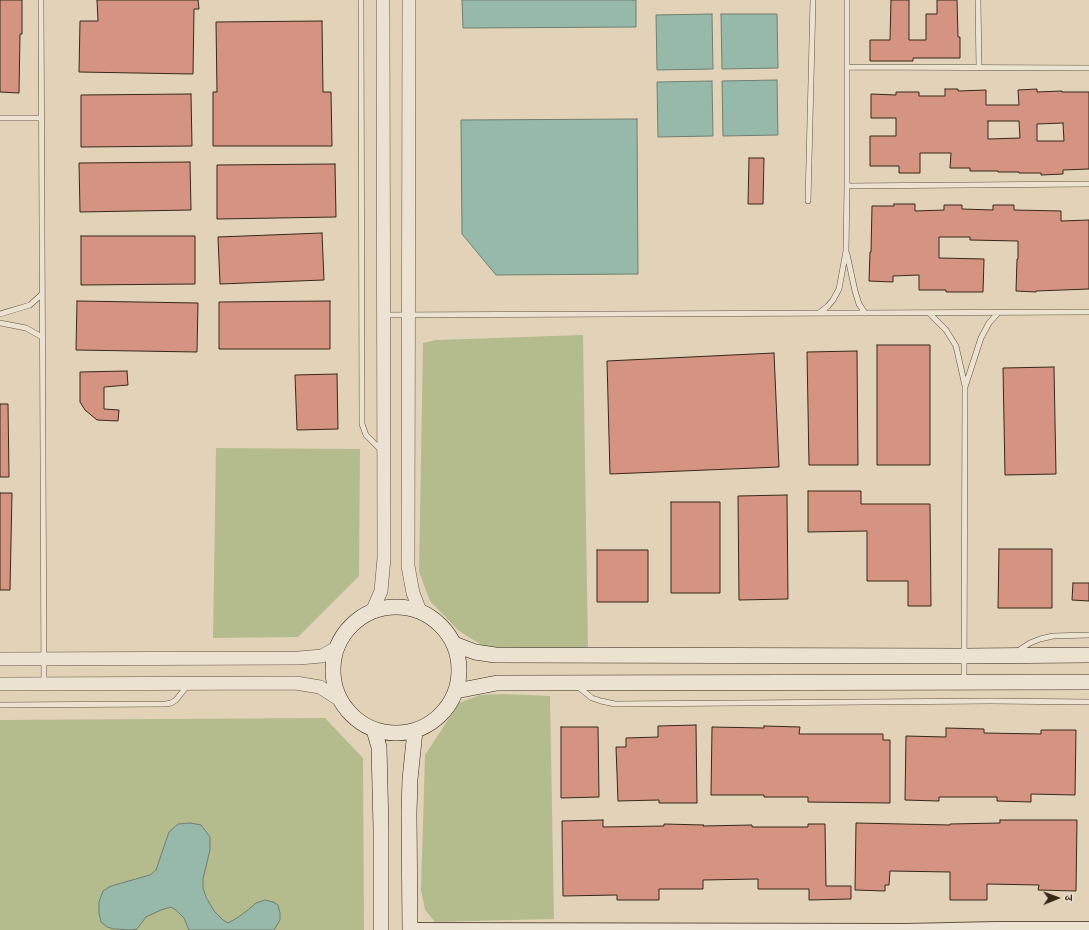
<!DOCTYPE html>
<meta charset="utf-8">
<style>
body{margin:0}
#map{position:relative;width:1089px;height:930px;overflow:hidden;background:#e2d3b8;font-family:"EB Garamond","Noto Serif Devanagari",serif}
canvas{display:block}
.north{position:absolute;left:1037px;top:878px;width:40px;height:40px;-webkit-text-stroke:3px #ece2d1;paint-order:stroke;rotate:89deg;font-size:11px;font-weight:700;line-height:16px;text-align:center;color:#362918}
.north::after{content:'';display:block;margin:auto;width:14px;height:18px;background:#362918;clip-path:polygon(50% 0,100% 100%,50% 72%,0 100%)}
</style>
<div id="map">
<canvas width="1089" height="930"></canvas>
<div class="north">उ</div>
</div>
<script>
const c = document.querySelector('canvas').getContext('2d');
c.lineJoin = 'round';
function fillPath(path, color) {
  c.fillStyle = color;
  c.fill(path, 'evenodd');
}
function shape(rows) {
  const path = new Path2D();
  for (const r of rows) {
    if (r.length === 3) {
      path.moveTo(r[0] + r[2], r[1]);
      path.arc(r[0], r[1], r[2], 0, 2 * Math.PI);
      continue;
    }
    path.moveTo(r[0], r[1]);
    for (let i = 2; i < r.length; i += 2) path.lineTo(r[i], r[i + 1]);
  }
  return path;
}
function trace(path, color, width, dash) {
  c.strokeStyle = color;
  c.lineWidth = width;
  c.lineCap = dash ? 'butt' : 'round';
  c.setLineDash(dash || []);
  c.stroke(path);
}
fillPath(shape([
 [583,335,588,649,485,647,459,631,430,601,419,572,423,343,436,340],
 [216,448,360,449,359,576,298,637,213,638],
 [504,694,550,696,554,919,435,922,425,910,421,890,425,755,459,703,480,695],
 [325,718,363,758,364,930,0,930,0,720]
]), '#b4bc8e');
const water = shape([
 [462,0,636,0,636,27,463,28,462,0],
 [712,14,713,69,657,70,656,15,712,14],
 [721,14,777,14,778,68,722,69,721,14],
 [777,80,778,135,723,136,722,81,777,80],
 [712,81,713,136,658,137,657,82,712,81],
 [637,119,638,274,496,275,462,234,461,120,637,119],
 [190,823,201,825,210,837,210,850,203,879,203,888,206,897,214,911,223,920,228,923,237,918,248,910,256,903,265,900,273,902,278,905,280,913,280,920,274,930,189,930,184,918,176,910,171,907,161,910,146,917,137,929,131,930,114,929,107,927,101,922,99,913,99,902,103,891,111,886,150,875,156,870,169,832,178,824,190,823]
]);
fillPath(water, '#96b9aa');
trace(water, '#707f70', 1);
const building = shape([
 [0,0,22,0,22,34,20,34,19,93,0,92,0,0],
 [97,0,198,0,199,9,194,9,193,74,79,72,80,21,98,21,97,0],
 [891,0,909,0,909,40,926,40,926,14,937,14,937,0,957,0,958,37,960,37,960,58,913,58,913,61,870,61,870,40,890,40,891,0],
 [322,21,323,92,331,92,332,146,213,146,213,92,217,92,216,22,322,21],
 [945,89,958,89,958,91,986,90,986,105,1019,105,1018,90,1037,89,1037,92,1062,91,1062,92,1089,92,1089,169,1063,170,1063,174,1041,175,1041,173,1019,173,1019,172,998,172,998,171,970,171,970,168,950,168,951,153,920,153,920,173,899,173,899,166,870,166,870,136,896,136,896,118,871,118,871,94,896,95,896,92,919,92,919,96,945,96,945,89],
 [988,121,1019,121,1020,138,988,139,988,121],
 [1063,123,1064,141,1037,141,1037,124,1063,123],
 [191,94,192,146,81,147,81,95,191,94],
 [749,158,764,158,763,204,748,204,749,158],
 [190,162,191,210,80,212,79,163,190,162],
 [335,164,336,217,217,219,217,165,335,164],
 [894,204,915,204,915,211,944,210,944,205,962,205,962,209,993,210,993,205,1014,205,1014,210,1061,211,1061,221,1089,220,1089,289,1036,291,1036,292,1016,291,1017,259,1018,259,1018,241,970,240,970,237,939,237,939,258,984,259,983,292,946,292,946,290,919,290,919,275,893,276,893,282,869,281,870,252,871,252,872,206,894,206,894,204],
 [322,233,324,280,220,284,218,237,322,233],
 [81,236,195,236,195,284,81,285,81,236],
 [77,301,198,303,197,352,76,350,77,301],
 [330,301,330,349,219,349,219,302,330,301],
 [877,345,930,345,930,465,877,465,877,345],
 [857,351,858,465,809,465,807,352,857,351],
 [774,353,779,467,610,474,607,361,774,353],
 [1054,367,1056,474,1005,475,1003,368,1054,367],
 [127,371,128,385,104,387,104,409,119,410,118,421,97,420,85,410,80,402,80,372,127,371],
 [337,374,338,429,297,430,295,375,337,374],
 [0,404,8,404,9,477,0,477,0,404],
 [808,491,861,491,861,504,930,504,931,606,908,606,908,581,867,581,867,531,808,532,808,491],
 [0,493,12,493,10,590,0,590,0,493],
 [787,495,788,599,739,600,738,496,787,495],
 [671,502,720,502,720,593,671,593,671,502],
 [999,549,1052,549,1052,608,998,608,999,549],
 [597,550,648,550,648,602,597,602,597,550],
 [1073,583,1089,583,1089,601,1072,600,1073,583],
 [696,725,697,803,659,803,659,800,618,801,616,747,626,747,626,738,658,737,658,726,696,725],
 [764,726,800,727,799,734,883,734,883,740,890,740,890,803,808,802,808,797,764,797,764,795,711,795,712,727,764,728,764,726],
 [561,727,598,727,599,797,561,798,561,727],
 [946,728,984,729,984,733,1041,734,1041,730,1076,730,1075,795,1031,794,1031,802,997,801,997,797,939,797,939,801,905,800,906,736,946,737,946,728],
 [603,820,603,827,664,826,664,824,704,825,703,826,752,825,752,827,808,827,808,824,825,824,826,886,851,886,851,899,809,900,809,889,758,889,758,879,703,880,703,889,659,889,659,900,617,900,617,895,563,896,562,821,603,820],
 [1000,820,1077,820,1076,891,1038,890,1039,885,987,884,987,900,950,900,950,872,890,871,889,885,885,885,885,891,855,890,856,823,950,825,950,824,1000,823,1000,820]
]);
fillPath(building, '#d49481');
trace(building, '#362918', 1);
const service = shape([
 [41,0,44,683],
 [361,0,362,424,366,435,382,451],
 [978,0,979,68],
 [847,67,1089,68],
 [0,118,41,118],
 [847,186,1089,184],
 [808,201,813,0],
 [847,254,855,291,859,304,865,313],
 [819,313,828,306,833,300,839,289,846,251,847,186,847,0],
 [929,313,946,330,956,346,965,386],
 [0,314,30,305,42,294],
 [384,315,1089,312],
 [0,323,26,328,42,337],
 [1016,652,1030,643,1040,639,1053,636,1089,635],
 [964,682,965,387,981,338,989,323,998,313],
 [577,686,592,698,601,701,615,704,991,701,1089,702],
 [0,705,166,704,171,703,176,700,187,686]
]);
const minor = shape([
 [410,928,905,929,996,927,1089,927]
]);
const tertiary = shape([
 [409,0,408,566,413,593,420,611],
 [372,612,381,591,384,558,383,0],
 [0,659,299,658,322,656,338,647],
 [0,684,296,683,320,687,340,700]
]);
const secondary = shape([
 [396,670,63],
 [454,644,475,652,495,655,964,656,1089,655],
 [456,691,497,683,1089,682],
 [374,730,379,747,381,828,381,930],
 [410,930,409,813,410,779,415,731]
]);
trace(service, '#615440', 6);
trace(minor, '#615440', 12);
trace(tertiary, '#615440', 14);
trace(secondary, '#362918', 16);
trace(service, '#ece2d1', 5);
trace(minor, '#ece2d1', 10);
trace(tertiary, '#ece2d1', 13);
trace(secondary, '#ece2d1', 15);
</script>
